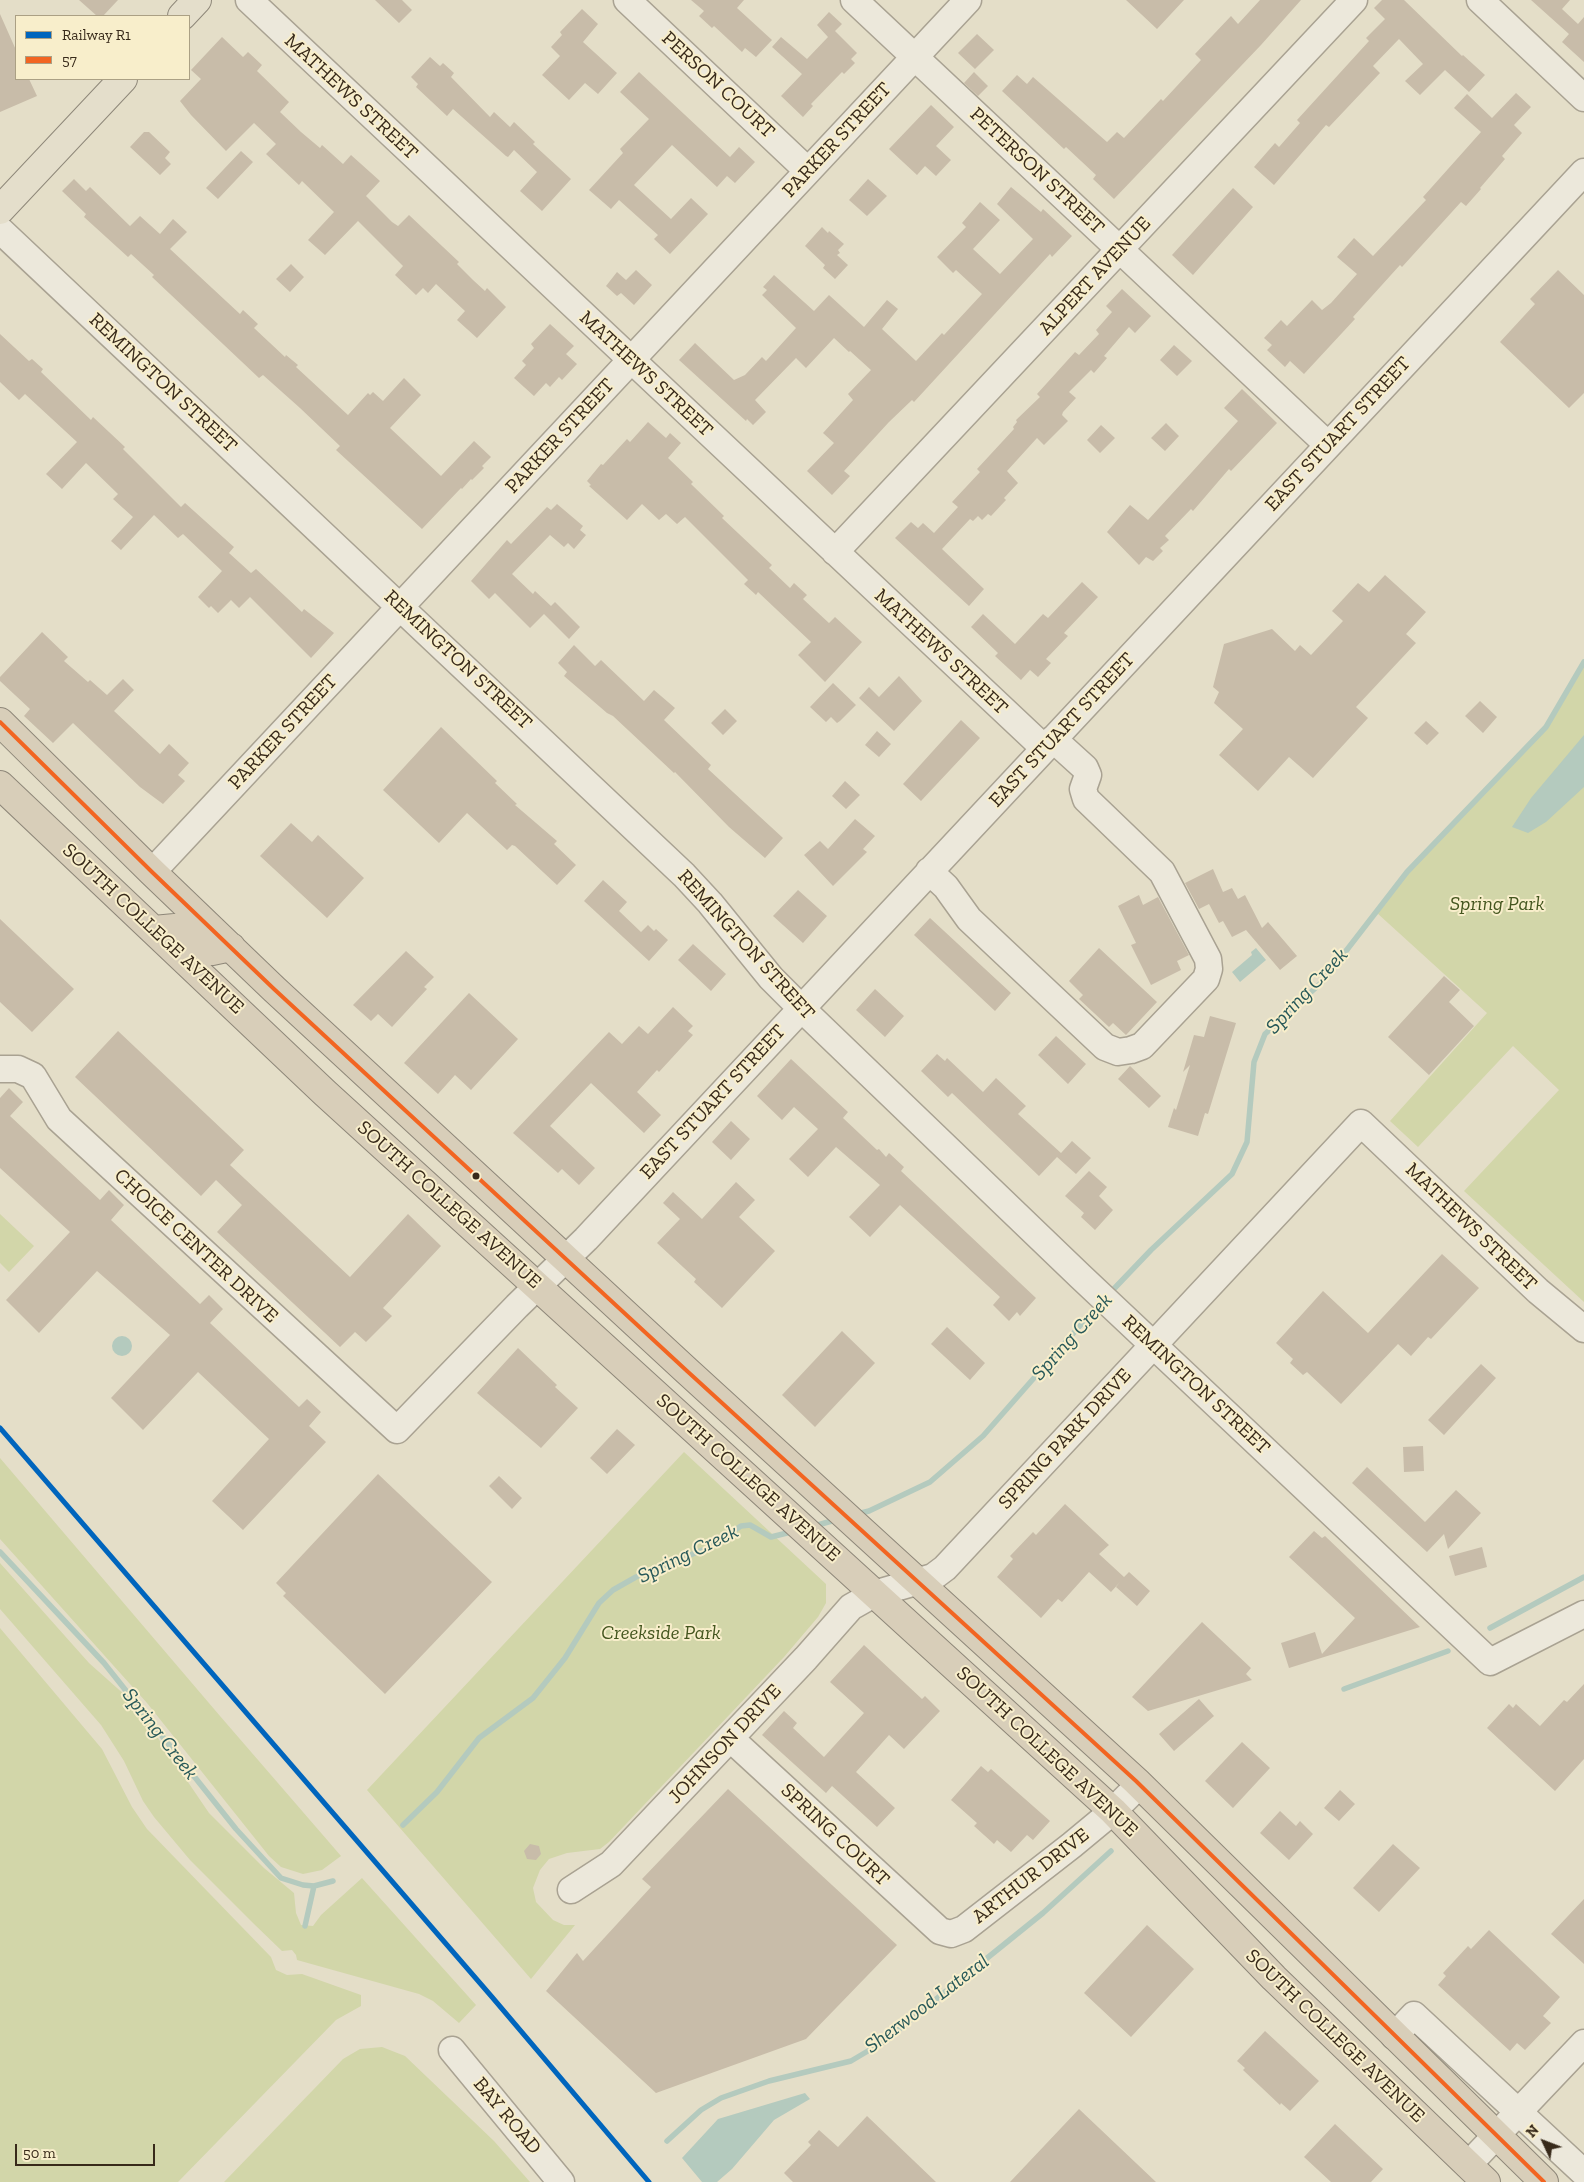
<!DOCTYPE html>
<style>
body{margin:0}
#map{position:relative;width:1584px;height:2182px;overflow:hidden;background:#e4dec8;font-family:"Zilla Slab",serif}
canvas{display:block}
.legend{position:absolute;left:15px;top:15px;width:175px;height:65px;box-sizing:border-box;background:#f8eecb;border:1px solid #aba084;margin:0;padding:6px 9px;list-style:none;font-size:15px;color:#382a1a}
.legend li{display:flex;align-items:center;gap:10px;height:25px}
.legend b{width:25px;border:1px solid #aba084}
.north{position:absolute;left:1519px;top:2117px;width:50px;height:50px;-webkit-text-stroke:4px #f8eecb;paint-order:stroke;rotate:313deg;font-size:14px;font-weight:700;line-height:20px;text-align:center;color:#382a1a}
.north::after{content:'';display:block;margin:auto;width:18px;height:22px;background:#382a1a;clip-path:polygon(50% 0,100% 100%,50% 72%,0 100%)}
.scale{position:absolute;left:15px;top:2144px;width:140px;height:22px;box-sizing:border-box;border:2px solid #382a1a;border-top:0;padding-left:6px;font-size:15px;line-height:18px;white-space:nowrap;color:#382a1a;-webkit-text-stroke:4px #f8eecb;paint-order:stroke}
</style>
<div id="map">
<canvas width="1584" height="2182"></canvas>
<ul class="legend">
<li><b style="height:6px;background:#0065bd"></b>Railway R1</li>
<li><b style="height:6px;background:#f26522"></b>57</li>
</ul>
<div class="north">N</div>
<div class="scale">50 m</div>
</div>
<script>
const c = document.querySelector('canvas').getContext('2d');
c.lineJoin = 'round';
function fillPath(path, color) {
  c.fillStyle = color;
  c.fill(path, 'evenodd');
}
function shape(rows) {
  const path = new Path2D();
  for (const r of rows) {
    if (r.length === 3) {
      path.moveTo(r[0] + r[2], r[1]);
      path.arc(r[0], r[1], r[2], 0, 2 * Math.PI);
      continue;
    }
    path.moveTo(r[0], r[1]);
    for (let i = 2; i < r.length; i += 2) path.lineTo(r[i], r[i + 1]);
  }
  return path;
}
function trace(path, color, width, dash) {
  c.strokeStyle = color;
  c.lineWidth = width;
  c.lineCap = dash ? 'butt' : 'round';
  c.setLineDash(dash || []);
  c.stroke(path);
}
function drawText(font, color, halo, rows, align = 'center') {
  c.font = font + ' "Zilla Slab",serif';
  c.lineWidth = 4;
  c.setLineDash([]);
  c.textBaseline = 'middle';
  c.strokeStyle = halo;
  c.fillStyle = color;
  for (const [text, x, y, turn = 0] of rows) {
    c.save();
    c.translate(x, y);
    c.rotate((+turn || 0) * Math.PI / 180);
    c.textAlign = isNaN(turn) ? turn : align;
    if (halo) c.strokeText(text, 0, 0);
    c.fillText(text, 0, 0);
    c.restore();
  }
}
fillPath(shape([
 [1584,666,1584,1302,1464,1191,1559,1090,1513,1046,1418,1147,1390,1121,1487,1013,1377,913,1407,871,1545,727],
 [0,1214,34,1246,9,1272,0,1263],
 [684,1452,826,1584,826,1603,818,1617,784,1657,609,1842,600,1849,567,1853,549,1859,540,1870,533,1888,536,1902,553,1920,564,1925,575,1925,531,1979,367,1790],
 [0,1458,220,1716,341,1856,322,1870,303,1874,281,1867,269,1856,147,1703,0,1539],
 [0,1563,89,1663,126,1696,143,1716,209,1813,264,1868,294,1893,296,1913,301,1925,313,1926,321,1915,362,1878,476,2005,459,2023,433,2001,419,1994,297,1960,296,1955,292,1950,282,1951,254,1924,190,1860,154,1817,143,1801,124,1761,101,1725,0,1609],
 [0,1628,102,1749,132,1807,147,1829,271,1957,276,1970,287,1975,302,1974,361,1995,361,2006,336,2020,178,2182,0,2182],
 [382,2047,405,2056,494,2141,530,2182,224,2182,343,2059,360,2049]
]), '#d2d6a9');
fillPath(shape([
 [1584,735,1584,787,1546,822,1528,833,1512,827,1531,798],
 [1256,948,1266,960,1240,982,1232,972,1252,955,1251,952],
 [122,1346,10],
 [805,2093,810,2099,774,2120,732,2169,717,2182,702,2182,682,2158,718,2119]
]), '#b4cabe');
trace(shape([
 [1109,1294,1151,1250,1232,1174,1247,1142,1254,1062,1265,1034,1322,982,1407,872,1546,727,1584,662],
 [857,1514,869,1511,930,1482,983,1436,1099,1304],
 [814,1526,839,1519],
 [0,1552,104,1663,236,1829,281,1878,303,1885,314,1886,333,1881],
 [1490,1628,1584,1577],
 [1344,1689,1448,1651],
 [403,1825,437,1792,479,1738,533,1698,565,1658,599,1603,613,1590,636,1577,710,1547,741,1526,750,1525,771,1537,795,1531],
 [305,1926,314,1886],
 [667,2141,701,2110,721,2098,769,2081,851,2061,883,2042,1043,1913,1111,1851]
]), '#b4cabe', 5.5);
fillPath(shape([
 [79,0,118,0,103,16,97,16],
 [375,0,402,0,412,10,399,23],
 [691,0,744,0,737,8,772,40,756,57,745,48,742,52,714,26,712,28,699,16,704,11],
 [1126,0,1184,0,1157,29],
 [1260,0,1301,0,1261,45,1114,199,1093,179,1096,175,1066,147,1064,149,1002,91,1017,75,1027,84,1033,77,1107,142,1117,132,1124,138,1161,99,1163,101,1201,60,1195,54,1231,16,1238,24],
 [1382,0,1404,0,1462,56,1463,55,1485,75,1469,92,1445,70,1420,95,1405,81,1423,64,1399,39,1373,66,1380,73,1329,127,1326,125,1274,185,1254,167,1275,143,1279,147,1300,123,1297,120,1369,41,1366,38,1385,19,1374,8],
 [1531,0,1570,0,1562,9,1578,24,1584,17,1584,62,1562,42,1569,34],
 [582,9,598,24,583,42,617,73,598,94,585,83,569,100,542,75,560,56,551,47,562,35,560,32],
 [829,12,842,24,835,31,857,53,851,59,855,63,844,74,842,72,811,104,813,106,803,117,781,96,802,74,772,47,781,37,807,59,828,37,817,25],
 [0,14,16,50,16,79,29,79,37,96,0,112],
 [977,34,994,50,975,69,958,53],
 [222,37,243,57,248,52,262,65,257,71,289,102,280,112,301,132,320,148,322,145,343,164,351,155,380,181,366,196,392,222,398,226,409,215,459,262,457,264,473,280,485,291,487,288,506,307,477,338,457,320,465,311,436,284,428,293,423,288,416,295,395,275,403,266,358,221,325,255,308,240,334,212,302,181,299,185,266,154,276,144,254,123,226,151,191,115,180,101,201,79,191,70],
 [430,57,440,66,443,63,454,73,451,77,490,117,494,112,510,127,514,122,535,142,533,144,571,179,542,211,520,191,537,172,514,150,508,157,506,156,453,109,447,116,416,87,418,84,411,77],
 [639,72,730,157,739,147,755,162,735,183,727,176,717,187,672,145,634,185,671,219,691,198,708,214,670,254,654,239,658,235,619,200,611,209,589,190,623,153,620,149,649,119,620,92],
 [974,72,988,86,978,96,964,83],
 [1516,93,1531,107,1514,125,1522,133,1502,156,1505,159,1480,188,1481,189,1466,206,1461,202,1402,267,1400,265,1353,317,1355,319,1304,374,1290,361,1285,367,1267,350,1272,345,1264,338,1281,320,1287,326,1312,300,1322,310,1331,303,1357,274,1337,257,1354,238,1373,256,1426,200,1423,197,1481,132,1454,108,1467,94,1492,118],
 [931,105,954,127,936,146,951,160,936,176,925,166,917,175,889,149],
 [144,132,149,132,170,152,165,158,171,164,160,175,130,147],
 [241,151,253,162,218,199,206,188],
 [74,179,86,191,90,187,130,226,140,216,160,234,173,219,187,232,170,249,240,314,243,310,258,324,254,328,285,357,286,355,298,365,296,367,348,415,368,393,370,395,373,392,383,401,404,378,421,395,390,428,441,476,474,441,491,457,482,466,484,468,472,480,471,479,462,489,461,488,422,529,336,450,340,446,300,408,263,375,259,378,152,277,154,275,131,254,128,257,84,217,86,214,62,191],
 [868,179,887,196,867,216,849,200],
 [1011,187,1041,212,1043,209,1072,236,1052,257,1050,254,914,402,912,400,889,422,844,471,850,476,832,495,807,471,834,443,823,433,853,400,848,394,871,370,850,351,849,352,834,338,806,368,796,358,755,400,766,412,753,425,747,419,746,421,679,360,695,343,734,380,745,375,762,357,766,361,796,328,762,295,767,290,763,287,774,275,814,311,829,295,864,327,887,300,898,309,882,329,916,361,942,333,944,335,982,294,956,270,953,273,937,257,966,227,962,223,980,202,1000,220,973,249,1000,274,1033,239,997,204],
 [1233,188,1253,207,1193,275,1172,255],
 [822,227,828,233,829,231,844,244,838,250,840,253,837,255,848,265,835,279,823,268,825,265,805,246],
 [291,264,304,277,290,292,276,279],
 [636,270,652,285,634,305,621,293,617,296,606,286,617,272,626,280],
 [1558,270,1584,295,1584,393,1569,408,1500,342,1535,304,1530,299],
 [1122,289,1151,316,1135,333,1129,327,1104,356,1107,358,1094,373,1091,370,1069,392,1076,398,1063,412,1062,415,1068,421,1044,445,1037,438,1007,471,1018,483,1004,498,1006,500,991,516,988,514,982,520,978,516,973,521,970,519,942,549,984,589,969,606,895,538,911,522,918,528,923,523,934,533,958,507,952,502,980,472,977,469,1014,429,1013,427,1017,422,1016,420,1040,397,1037,394,1075,352,1079,355,1099,334,1096,330,1112,312,1106,306],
 [550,324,574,346,566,354,577,364,562,380,559,377,550,387,546,383,534,396,514,378,526,365,522,361,534,348,531,344],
 [0,334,29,361,32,359,43,369,41,372,91,420,93,417,125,447,123,449,181,507,185,503,234,547,229,553,251,573,256,569,302,612,304,609,334,633,311,658,250,597,239,608,231,600,218,613,211,606,209,608,198,597,222,571,183,534,178,538,154,515,121,550,111,541,133,517,113,499,118,494,86,463,62,489,46,474,77,442,25,394,19,400,0,382],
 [1174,345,1192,361,1177,376,1160,360],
 [1242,389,1277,423,1231,471,1229,469,1193,511,1191,509,1165,536,1169,540,1160,548,1163,551,1153,561,1146,557,1139,565,1107,532,1130,505,1148,520,1192,472,1238,421,1224,408],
 [648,422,666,438,670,433,681,443,668,458,693,482,691,484,724,516,722,518,772,565,769,568,790,588,794,583,807,595,803,599,829,623,835,617,862,642,825,682,798,655,811,642,758,592,756,595,744,584,748,580,685,517,677,524,666,514,659,520,642,504,627,520,589,486,591,485,587,481,601,464,603,465,627,439,630,442],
 [1166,423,1179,436,1165,451,1151,438],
 [1101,425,1115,438,1100,453,1087,440],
 [557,504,583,526,580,530,586,535,574,549,568,543,564,547,550,535,512,574,533,594,535,591,551,606,555,602,580,627,569,639,544,614,530,628,495,593,489,599,471,581,507,540,511,544,547,507,551,510],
 [1385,575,1426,612,1406,634,1416,643,1356,707,1368,718,1313,778,1289,757,1258,791,1219,755,1243,729,1214,703,1219,692,1213,687,1224,644,1272,629,1295,651,1300,645,1311,655,1343,621,1332,611,1358,583,1369,592],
 [1082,582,1098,597,1064,633,1068,636,1046,659,1051,663,1038,677,1030,670,1021,680,995,656,998,653,971,627,983,614,1015,644,1043,614,1048,618],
 [42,632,68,657,64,661,88,682,90,680,107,695,123,679,134,690,114,711,160,754,169,744,189,763,178,775,185,781,163,804,140,787,73,723,53,743,24,716,30,709,0,681,0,677],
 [574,645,595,666,601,660,644,701,654,690,675,708,664,720,711,765,708,769,783,838,765,858,729,827,675,772,674,773,613,716,607,713,564,676,567,672,558,663],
 [899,676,922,701,894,731,859,698,869,687,879,697],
 [833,683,856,705,840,721,837,723,831,717,826,722,810,707],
 [1480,701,1497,717,1483,733,1465,716],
 [725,709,737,721,723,735,711,723],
 [961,720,980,738,921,801,903,784],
 [1426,721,1439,733,1427,745,1414,733],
 [441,727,497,781,495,783,517,804,515,805,557,841,554,844,576,865,557,885,515,846,512,845,507,850,467,813,439,843,383,790],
 [877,731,891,744,879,757,865,745],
 [845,781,860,795,846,809,832,796],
 [855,819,875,836,863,849,867,852,833,886,804,855,820,841,828,849],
 [291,823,312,842,318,835,364,878,327,918,260,856],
 [1213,869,1223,892,1232,888,1238,899,1245,895,1262,928,1268,922,1297,956,1280,970,1246,930,1232,937,1223,921,1219,923,1209,904,1199,909,1185,883],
 [603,880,627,902,619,911,641,932,648,925,654,931,656,929,668,940,649,961,584,901],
 [798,890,827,916,803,943,773,916],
 [1139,895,1143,905,1158,897,1189,955,1177,961,1181,970,1151,985,1131,945,1136,943,1118,906],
 [930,918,1011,993,995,1011,914,935],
 [0,919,74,989,32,1032,0,1002],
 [693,944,726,974,711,991,678,960],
 [1099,948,1157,1002,1126,1035,1113,1023,1109,1027,1079,999,1083,995,1069,981],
 [406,951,434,977,424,987,427,989,392,1027,378,1014,371,1021,353,1005],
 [1444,976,1460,990,1449,1002,1474,1026,1429,1075,1388,1037],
 [875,989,904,1016,885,1037,856,1010],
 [469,993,518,1039,471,1090,455,1075,438,1094,404,1063],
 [673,1007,693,1026,688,1031,693,1035,659,1072,657,1070,637,1092,661,1115,644,1133,591,1083,550,1126,595,1168,579,1185,562,1169,558,1173,513,1133,609,1032,622,1044,639,1026,648,1034],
 [1210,1016,1236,1023,1208,1114,1205,1113,1198,1136,1168,1127,1174,1108,1176,1110,1190,1065,1183,1072,1194,1035,1204,1037],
 [118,1031,244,1150,230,1165,350,1277,408,1214,441,1246,383,1308,392,1316,366,1342,355,1332,340,1347,217,1232,242,1205,216,1180,201,1196,75,1077],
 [1056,1036,1086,1064,1068,1084,1038,1055],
 [937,1054,945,1061,947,1058,983,1092,996,1078,1026,1106,1018,1114,1061,1153,1072,1141,1091,1158,1076,1174,1057,1157,1039,1176,952,1093,948,1097,921,1071],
 [791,1059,848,1112,843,1118,877,1150,879,1149,886,1157,889,1153,904,1167,901,1171,1036,1298,1020,1316,1017,1312,1009,1321,993,1305,1000,1297,900,1205,870,1237,849,1217,880,1185,836,1147,808,1177,789,1159,818,1129,794,1107,782,1120,757,1096],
 [1130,1066,1161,1096,1149,1108,1118,1079],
 [9,1088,23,1102,10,1116,100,1200,109,1190,124,1205,111,1220,200,1304,209,1295,223,1309,210,1323,299,1407,307,1399,321,1412,309,1426,326,1442,243,1530,212,1501,269,1439,198,1372,143,1430,111,1398,170,1335,97,1271,39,1333,6,1300,70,1232,0,1168,0,1098],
 [731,1121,750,1139,731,1160,712,1142],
 [1089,1171,1107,1187,1099,1196,1113,1210,1095,1230,1081,1217,1084,1213,1065,1196],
 [736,1182,755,1200,739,1217,775,1251,722,1308,694,1282,696,1279,657,1243,680,1219,663,1203,673,1192,702,1219],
 [1442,1254,1479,1288,1431,1339,1428,1337,1411,1356,1398,1344,1341,1404,1307,1372,1303,1375,1290,1363,1293,1359,1276,1343,1323,1291,1368,1333],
 [947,1327,985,1363,970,1380,931,1344],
 [842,1331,875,1363,815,1427,782,1395],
 [518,1348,557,1385,555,1387,578,1408,541,1448,477,1393],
 [1481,1364,1496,1378,1444,1435,1428,1420],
 [617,1429,635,1445,607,1474,590,1458],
 [1423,1446,1424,1471,1404,1472,1403,1447],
 [1367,1467,1425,1522,1456,1490,1481,1513,1448,1549,1444,1534,1427,1552,1352,1483],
 [378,1474,492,1582,385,1694,283,1596,286,1593,276,1583],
 [499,1476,522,1498,512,1509,489,1486],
 [1065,1504,1109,1545,1099,1554,1124,1577,1129,1572,1150,1591,1137,1606,1116,1587,1120,1582,1111,1592,1089,1572,1062,1602,1058,1599,1041,1618,997,1577,1013,1559,1010,1556,1033,1532,1036,1535],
 [1314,1531,1322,1538,1325,1536,1420,1627,1289,1668,1281,1643,1315,1632,1322,1654,1355,1618,1289,1557],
 [1482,1547,1487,1567,1455,1576,1449,1556],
 [1202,1622,1251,1668,1246,1674,1252,1680,1148,1711,1132,1697],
 [864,1645,922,1699,925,1696,940,1711,904,1749,889,1735,856,1772,895,1808,877,1827,832,1786,826,1793,762,1735,784,1711,797,1723,793,1728,824,1757,864,1713,830,1682],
 [1584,1684,1584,1759,1555,1791,1487,1728,1509,1704,1513,1708,1516,1704,1540,1726,1564,1700,1567,1702],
 [1199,1699,1214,1716,1174,1751,1159,1734],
 [1242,1742,1270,1768,1233,1808,1205,1781],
 [981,1766,988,1772,991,1769,1050,1821,1033,1840,1027,1835,1011,1852,997,1840,994,1844,974,1826,977,1823,951,1800],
 [728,1789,897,1945,806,2039,656,2093,546,1991,577,1953,583,1961,651,1887,642,1879],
 [1340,1790,1355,1804,1339,1821,1324,1808],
 [1280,1811,1296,1826,1300,1821,1313,1834,1289,1860,1260,1833],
 [530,1844,539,1846,541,1854,536,1860,527,1859,524,1851],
 [1393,1844,1420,1868,1379,1912,1353,1888],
 [1584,1899,1584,1964,1551,1934],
 [1147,1925,1194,1969,1131,2037,1084,1993],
 [1489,1930,1560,1997,1543,2016,1551,2023,1525,2050,1517,2043,1510,2051,1438,1985,1446,1976,1443,1973,1468,1946,1471,1949],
 [1265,2031,1319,2081,1290,2111,1281,2103,1280,2105,1243,2070,1245,2068,1237,2061],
 [1079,2109,1156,2182,1010,2182],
 [867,2116,936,2182,793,2182,784,2173,811,2145,808,2142,819,2130,838,2147],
 [1335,2124,1383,2169,1371,2182,1331,2182,1304,2157]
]), '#c8bca9');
const minor = shape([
 [249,0,1044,748],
 [627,0,808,171],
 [854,0,1328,445],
 [1480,0,1584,98],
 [0,230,684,875,710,903,771,978,801,1008,1080,1276,1490,1662,1584,1614],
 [835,552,1354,0],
 [929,871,946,887,969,919,1105,1047,1118,1052,1131,1050,1142,1046,1206,979,1209,969,1208,959,1162,872,1086,799,1083,789,1088,775,1085,768,1053,739],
 [152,872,968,0],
 [0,1069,18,1069,33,1076,59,1119,397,1430,517,1306,586,1239,1584,172],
 [731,1739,940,1931,951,1934,964,1929,1072,1845,1113,1811,1139,1785],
 [571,1890,611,1864,806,1658,851,1607,874,1594,933,1577,945,1568,1361,1123,1538,1291,1584,1329],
 [1394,2036,1414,2015,1584,2173],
 [452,2050,561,2182],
 [1468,2165,1584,2043]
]);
const major = shape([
 [182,16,197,0],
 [0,210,123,79]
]);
const highway = shape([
 [0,722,152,872,274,989,687,1371,1136,1781,1544,2182],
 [0,785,325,1093,1113,1811,1274,1978,1486,2182],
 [154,930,175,928,183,931,205,949,212,951,231,947]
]);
trace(minor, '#a9a292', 29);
trace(major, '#8e8779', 30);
trace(highway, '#8e8779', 30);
trace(minor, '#ece8db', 26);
trace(major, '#e4decb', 28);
trace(highway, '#d8ceb9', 28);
trace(shape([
 [0,722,152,872,274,989,687,1371,1136,1781,1544,2182]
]), '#f26522', 4);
trace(shape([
 [0,1428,492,1997,649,2182]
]), '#0065bd', 5);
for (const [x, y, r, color] of [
 [476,1176,4.5,"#382a1a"]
]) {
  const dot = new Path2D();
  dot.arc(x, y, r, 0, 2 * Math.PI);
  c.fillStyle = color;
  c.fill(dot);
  trace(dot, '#f8eecb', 2);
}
drawText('20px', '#382a1a', '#f8eecb', [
 ["PERSON COURT",718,85,43],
 ["MATHEWS STREET",351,97,43],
 ["PARKER STREET",837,140,-47],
 ["PETERSON STREET",1037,171,43],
 ["ALPERT AVENUE",1095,276,-47],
 ["MATHEWS STREET",646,374,43],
 ["REMINGTON STREET",163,383,43],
 ["EAST STUART STREET",1338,434,-47],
 ["PARKER STREET",560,436,-47],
 ["MATHEWS STREET",941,652,43],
 ["REMINGTON STREET",458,660,43],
 ["EAST STUART STREET",1062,730,-47],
 ["PARKER STREET",283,732,-47],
 ["SOUTH COLLEGE AVENUE",153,929,43],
 ["REMINGTON STREET",746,945,48],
 ["EAST STUART STREET",713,1102,-47],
 ["SOUTH COLLEGE AVENUE",449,1205,42],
 ["MATHEWS STREET",1471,1227,44],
 ["CHOICE CENTER DRIVE",196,1246,43],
 ["REMINGTON STREET",1196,1385,43],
 ["SPRING PARK DRIVE",1065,1439,-47],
 ["SOUTH COLLEGE AVENUE",748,1478,42],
 ["JOHNSON DRIVE",725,1744,-47],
 ["SOUTH COLLEGE AVENUE",1047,1752,43],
 ["SPRING COURT",835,1835,43],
 ["ARTHUR DRIVE",1031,1876,-38],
 ["SOUTH COLLEGE AVENUE",1335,2036,44],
 ["BAY ROAD",507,2116,50]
]);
drawText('italic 20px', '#44561f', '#f8eecb', [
 ["Spring Park",1497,904],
 ["Creekside Park",661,1633]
]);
drawText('italic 21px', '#285959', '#f8eecb', [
 ["Spring Creek",1307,991,-47],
 ["Spring Creek",1072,1337,-48],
 ["Spring Creek",688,1554,-26],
 ["Spring Creek",160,1734,52],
 ["Sherwood Lateral",927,2004,-37]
]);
</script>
